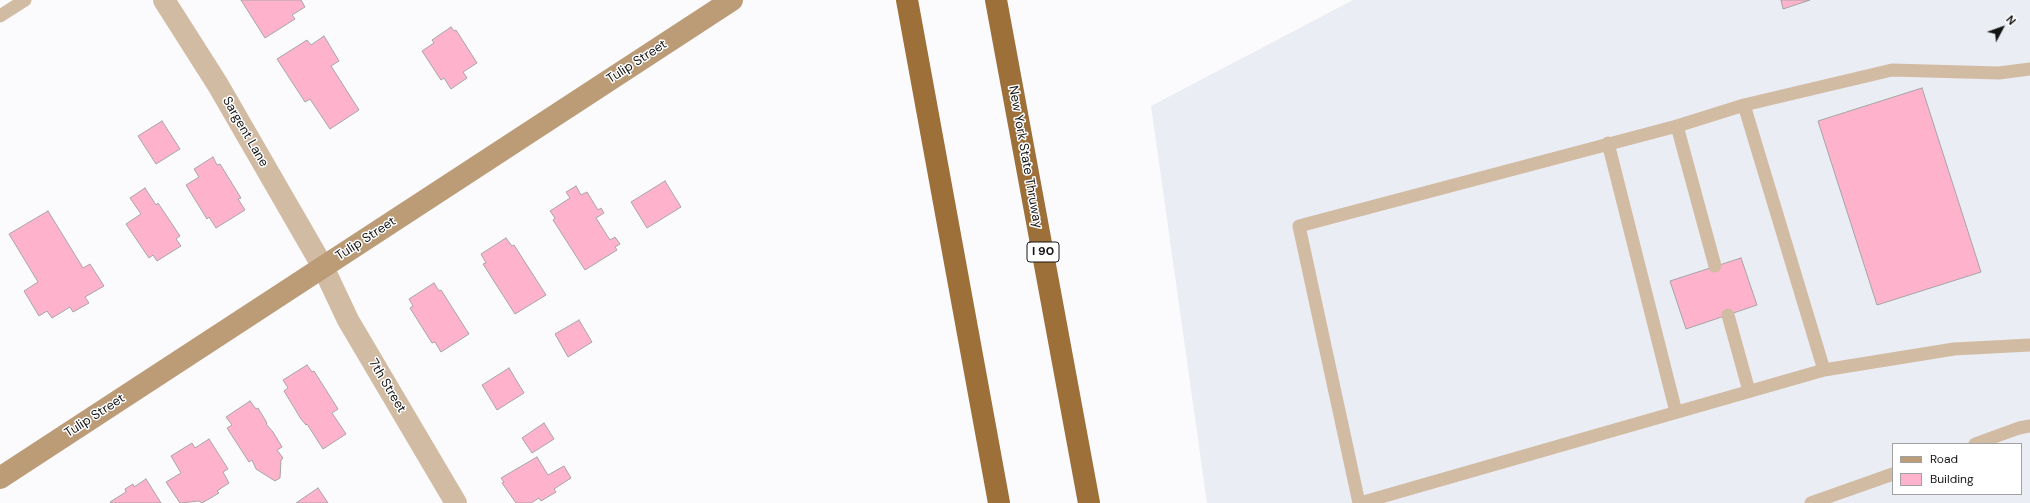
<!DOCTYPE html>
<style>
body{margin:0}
#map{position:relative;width:2030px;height:503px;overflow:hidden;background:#fbfbfd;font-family:"DM Sans",sans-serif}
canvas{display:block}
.legend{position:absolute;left:1892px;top:443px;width:130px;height:52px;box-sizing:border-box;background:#fff;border:1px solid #a1a1a1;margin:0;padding:5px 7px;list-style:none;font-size:12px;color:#141414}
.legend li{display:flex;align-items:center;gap:8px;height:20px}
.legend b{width:20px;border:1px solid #a1a1a1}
.north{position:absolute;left:1982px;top:8px;width:40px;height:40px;-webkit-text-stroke:3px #fff;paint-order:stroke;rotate:49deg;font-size:11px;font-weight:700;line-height:16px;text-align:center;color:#141414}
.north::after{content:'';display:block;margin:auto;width:14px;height:18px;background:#141414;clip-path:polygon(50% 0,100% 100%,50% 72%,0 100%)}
</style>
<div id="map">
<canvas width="2030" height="503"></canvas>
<ul class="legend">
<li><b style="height:5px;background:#bc9c77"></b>Road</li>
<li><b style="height:11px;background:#feb2cb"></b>Building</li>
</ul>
<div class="north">N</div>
</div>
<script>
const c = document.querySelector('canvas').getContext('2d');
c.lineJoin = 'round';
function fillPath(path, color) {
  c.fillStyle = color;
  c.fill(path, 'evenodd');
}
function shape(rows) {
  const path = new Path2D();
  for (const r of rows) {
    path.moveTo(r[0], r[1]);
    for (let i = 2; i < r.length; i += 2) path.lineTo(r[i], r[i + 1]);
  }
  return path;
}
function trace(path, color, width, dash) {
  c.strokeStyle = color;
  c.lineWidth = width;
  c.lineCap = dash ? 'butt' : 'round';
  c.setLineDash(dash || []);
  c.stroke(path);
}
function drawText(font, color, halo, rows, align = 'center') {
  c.font = font + ' "DM Sans",sans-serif';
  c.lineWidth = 3;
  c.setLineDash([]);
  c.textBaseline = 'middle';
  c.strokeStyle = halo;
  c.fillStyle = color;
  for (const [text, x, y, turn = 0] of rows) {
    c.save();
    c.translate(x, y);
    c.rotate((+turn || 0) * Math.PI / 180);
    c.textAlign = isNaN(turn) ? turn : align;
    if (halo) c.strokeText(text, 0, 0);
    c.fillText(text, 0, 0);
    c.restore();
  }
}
fillPath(shape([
 [1353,0,2030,0,2030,503,1207,503,1151,106],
 [1893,444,2021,444,2021,494,1893,494]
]), '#ebedf4');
const building = shape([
 [241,0,301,0,305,7,292,15,295,19,265,38,241,0],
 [1781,0,1810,0,1783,9,1781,0],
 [451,27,454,31,456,30,477,63,463,72,467,78,451,89,444,78,441,80,422,51,434,43,432,40,451,27],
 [324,36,339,61,331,66,359,110,330,129,310,99,305,102,277,59,307,40,311,45,324,36],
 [1922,88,1981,272,1877,305,1818,121,1922,88],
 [162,121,180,149,156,164,138,136,162,121],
 [213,157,217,165,220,164,241,198,238,199,245,210,216,228,209,217,207,219,186,185,199,177,194,169,213,157],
 [665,181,681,207,647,228,631,202,665,181],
 [576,186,581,195,587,192,598,210,601,208,604,213,596,218,610,240,615,237,620,244,615,247,617,250,585,270,553,220,555,218,550,211,570,198,566,192,576,186],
 [145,188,156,205,158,203,180,236,176,239,181,246,157,261,153,255,149,258,126,224,141,214,130,198,145,188],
 [48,211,83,268,90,264,104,286,85,297,89,303,73,312,70,307,52,318,47,311,39,316,24,291,38,282,9,234,48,211],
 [506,238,512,246,514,245,546,295,515,314,483,264,486,263,481,254,506,238],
 [1741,258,1757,305,1686,329,1670,281,1741,258],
 [434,283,439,291,441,290,469,334,441,352,435,342,432,343,410,308,413,306,409,299,434,283],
 [579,320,592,342,568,357,555,334,579,320],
 [307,365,312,372,314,371,338,409,332,413,346,434,323,449,307,424,306,425,301,419,284,391,288,388,283,380,307,365],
 [509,368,524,393,497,410,482,385,509,368],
 [250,401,256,409,258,408,267,423,266,424,273,432,282,447,277,450,283,458,281,460,280,478,275,481,256,469,252,460,249,462,227,428,232,425,226,417,250,401],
 [544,423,554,439,532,453,522,438,544,423],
 [209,439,228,469,223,472,229,483,217,491,219,493,202,503,199,501,180,503,166,482,181,473,171,456,192,443,195,448,209,439],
 [537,457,548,475,564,466,571,478,554,489,556,492,541,501,539,498,531,503,516,503,502,483,504,482,501,478,537,457],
 [146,479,161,503,111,503,110,502,126,492,125,489,133,484,134,487,146,479],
 [318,488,328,503,296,503,318,488]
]);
fillPath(building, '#feb2cb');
trace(building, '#a6a5a5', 1);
trace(shape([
 [0,16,25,0],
 [2030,69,1999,73,1892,70,1744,105,1824,370,1954,349,2030,345],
 [1677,126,1715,266],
 [1608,143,1676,412],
 [1728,315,1749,391],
 [1975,444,2019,428,2030,426],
 [1359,503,1299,226,1677,126,1744,105],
 [1360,503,1824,370],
 [1811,503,1893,474]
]), '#d2bba3', 13);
trace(shape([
 [164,0,218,85,323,267,348,320,456,503]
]), '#d2bba3', 22);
trace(shape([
 [0,478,732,0]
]), '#bc9c77', 22);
trace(shape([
 [907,0,999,503],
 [996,0,1089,503]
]), '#9e7039', 22);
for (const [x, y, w] of [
 [1043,252,32]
]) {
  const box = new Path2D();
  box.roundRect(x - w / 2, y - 10, w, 20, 3);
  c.fillStyle = '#fff';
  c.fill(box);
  trace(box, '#141414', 1);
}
drawText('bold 12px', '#141414', null, [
 ["I 90",1043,252]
]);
drawText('13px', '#141414', '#fff', [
 ["Tulip Street",637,62,-33],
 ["Sargent Lane",245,132,60],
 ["New York State Thruway",1025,157,80],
 ["Tulip Street",366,239,-33],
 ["7th Street",387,386,59],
 ["Tulip Street",95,416,-33]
]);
</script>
